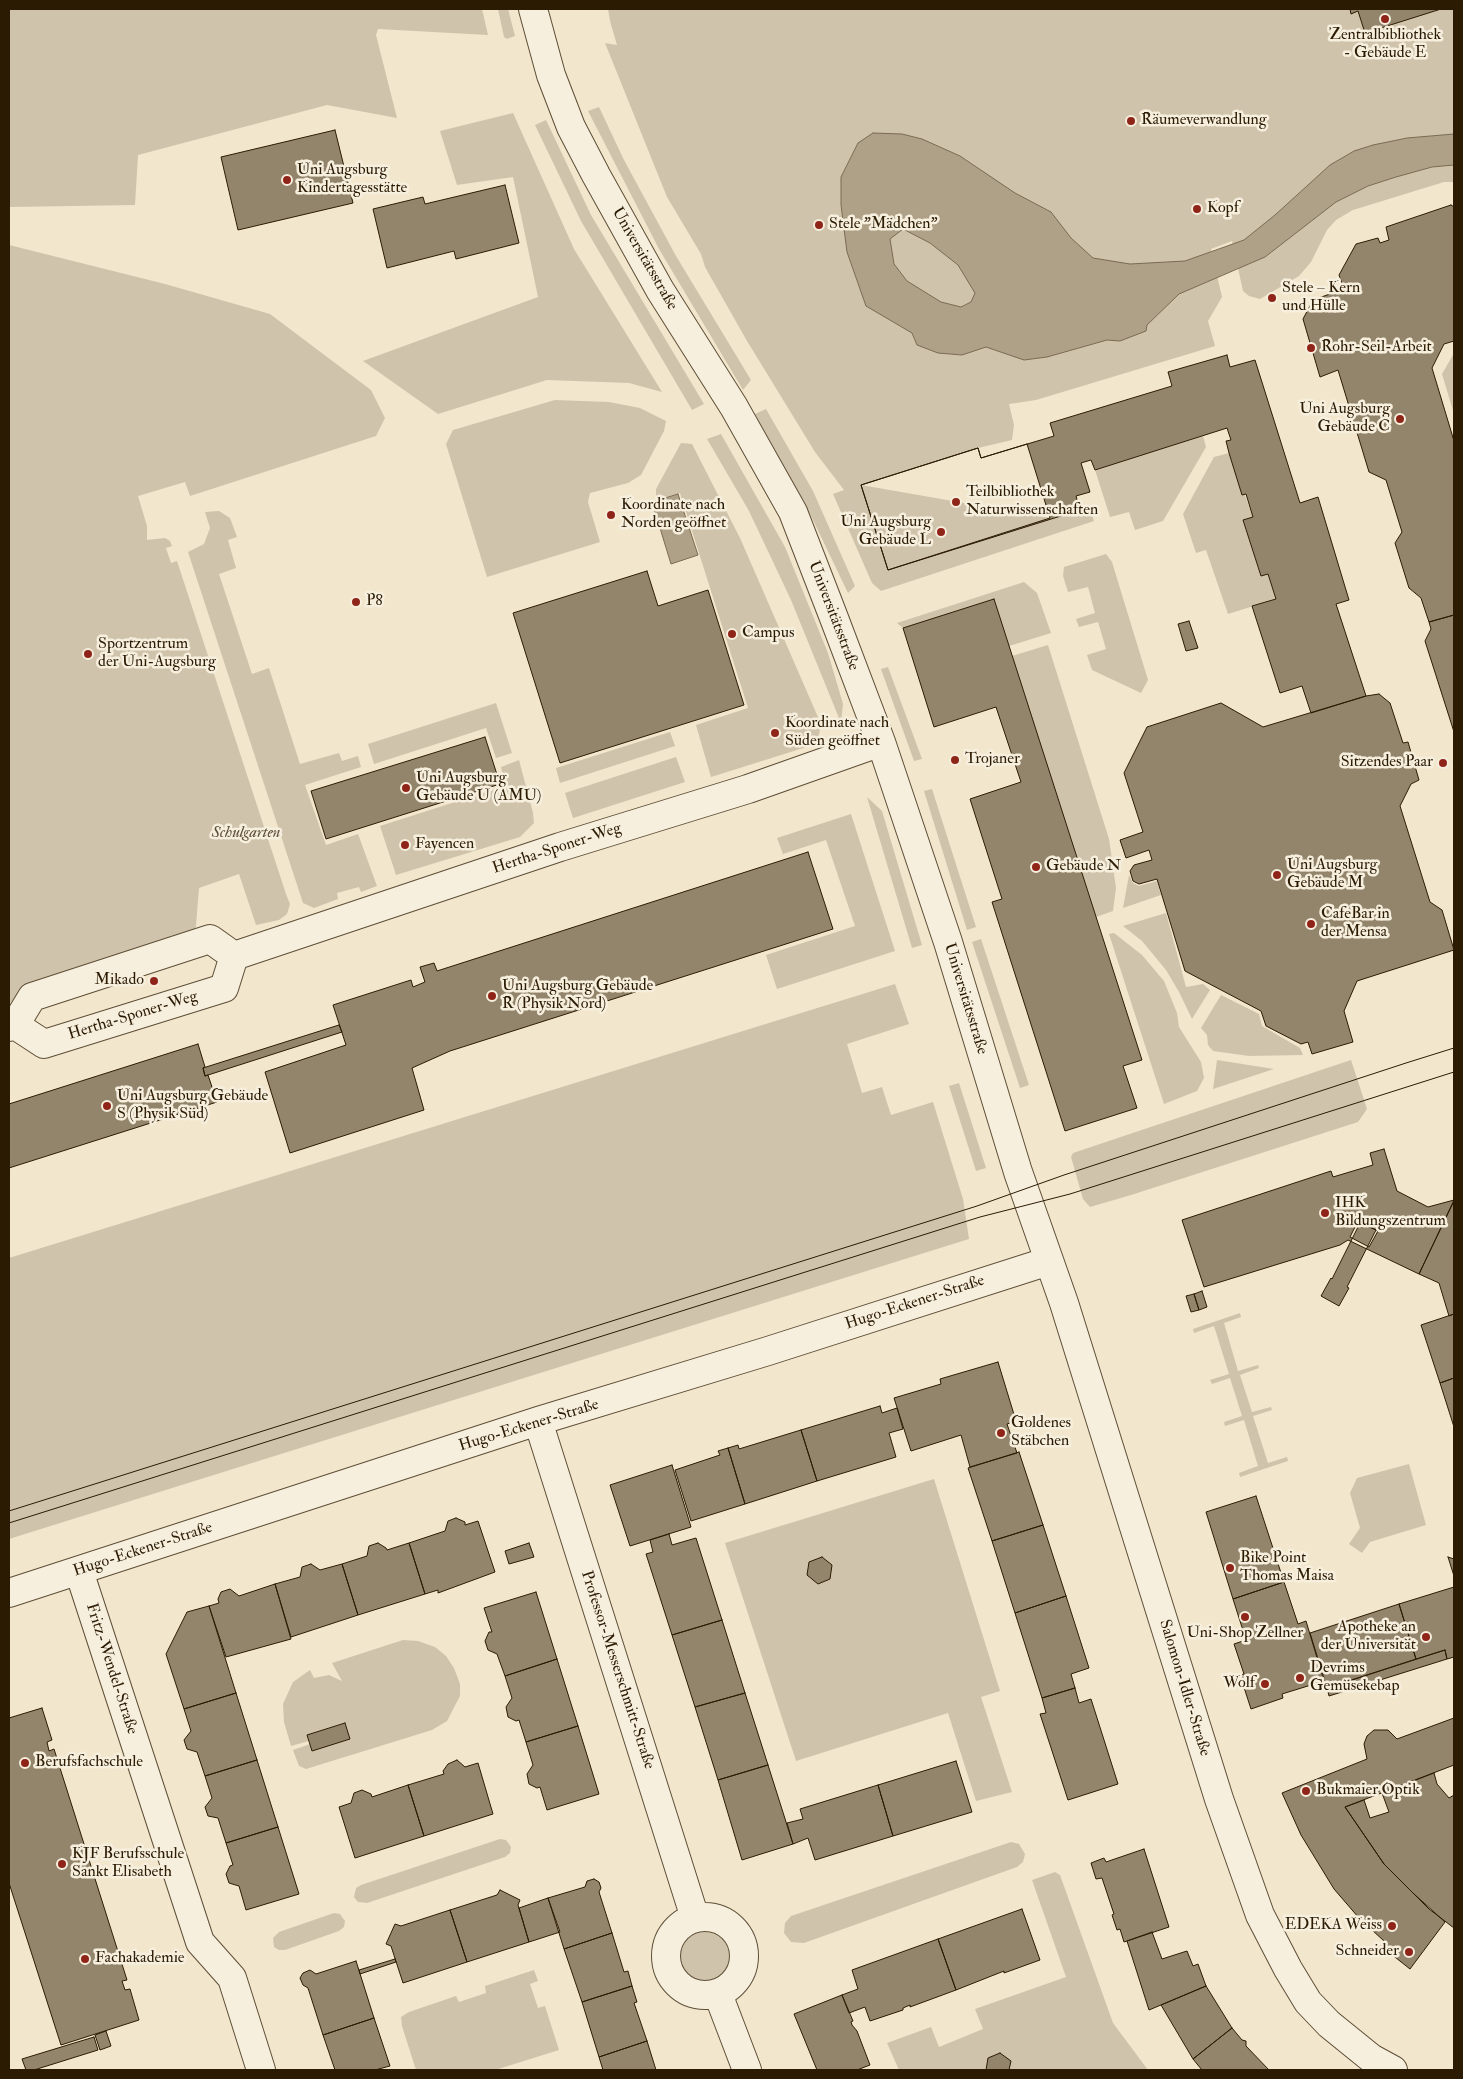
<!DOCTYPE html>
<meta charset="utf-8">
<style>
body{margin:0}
#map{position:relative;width:1463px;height:2079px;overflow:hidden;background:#f2e6cd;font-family:"IM FELL Double Pica",serif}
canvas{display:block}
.frame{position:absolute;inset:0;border:10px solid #2c1b03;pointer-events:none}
</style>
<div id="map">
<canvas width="1463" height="2079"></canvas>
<div class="frame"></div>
</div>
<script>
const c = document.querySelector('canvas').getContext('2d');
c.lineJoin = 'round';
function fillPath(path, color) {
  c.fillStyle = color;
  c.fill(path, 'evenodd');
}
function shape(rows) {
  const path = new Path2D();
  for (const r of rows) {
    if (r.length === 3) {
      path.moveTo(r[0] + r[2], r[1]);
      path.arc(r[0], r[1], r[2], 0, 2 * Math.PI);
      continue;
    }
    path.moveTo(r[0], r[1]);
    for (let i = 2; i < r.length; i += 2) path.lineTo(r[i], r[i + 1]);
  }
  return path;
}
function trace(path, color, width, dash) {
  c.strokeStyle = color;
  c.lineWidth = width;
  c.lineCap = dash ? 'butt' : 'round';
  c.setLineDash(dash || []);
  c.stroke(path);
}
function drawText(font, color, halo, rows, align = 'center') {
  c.font = font + ' "IM FELL Double Pica",serif';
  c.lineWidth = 5;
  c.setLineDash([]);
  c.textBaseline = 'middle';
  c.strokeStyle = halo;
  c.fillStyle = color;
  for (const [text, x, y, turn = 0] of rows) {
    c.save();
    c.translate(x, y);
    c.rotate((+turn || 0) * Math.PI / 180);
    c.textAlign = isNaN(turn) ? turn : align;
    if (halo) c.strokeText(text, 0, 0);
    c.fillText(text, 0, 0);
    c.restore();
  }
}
fillPath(shape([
 [9,9,482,9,488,35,378,29,376,35,397,118,327,105,138,155,135,205,9,207],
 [498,9,508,9,515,36,512,37,507,39,504,37],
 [608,9,1454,9,1454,182,1444,182,1353,210,1336,220,1327,230,1311,262,1299,276,1260,299,1249,296,1243,291,1232,241,1211,249,1222,297,1208,321,1215,346,1036,400,1009,404,1014,425,1012,440,978,448,861,485,1050,518,1089,506,1094,521,881,591,872,583,833,494,844,490,815,452,747,341,705,267,701,254,667,197,605,43,617,45,610,21],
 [599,107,624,160,676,256,751,380,743,390,659,249,588,111],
 [513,113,574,249,662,392,629,383,547,380,438,414,363,361,538,297,513,177,457,185,440,131],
 [546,120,591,215,704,404,692,410,581,221,535,125],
 [9,245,165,284,270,314,371,390,385,418,376,436,190,496,185,482,138,496,147,526,147,540,165,538,170,541,172,546,166,548,171,563,177,561,286,894,290,904,287,914,279,920,256,925,239,874,199,888,195,938,19,992,9,1005],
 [1454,353,1454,414,1442,374],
 [555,400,609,402,640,408,666,421,664,431,641,475,628,483,590,493,588,502,600,542,487,577,446,444,453,430],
 [766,409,813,491,855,586,848,593,812,518,755,414],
 [721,434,785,547,828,653,843,704,841,723,791,600,749,511,707,439],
 [1203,436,1206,447,1163,521,1135,530,1129,512,1110,517,1095,470],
 [681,443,692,444,740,538,821,724,818,740,813,745,711,777,696,725,748,708,680,493,656,500,656,489],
 [1229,453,1253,517,1243,520,1261,576,1268,574,1276,599,1228,614,1206,550,1196,553,1183,514,1214,457],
 [219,511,230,518,237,537,228,540,236,568,219,574,252,674,269,668,300,764,339,753,342,761,358,756,361,767,305,785,326,845,358,834,377,886,361,892,359,887,337,893,338,899,314,908,303,903,188,552,204,544,210,528,205,512],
 [1106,554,1112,562,1148,680,1141,693,1092,670,1087,655,1106,649,1098,622,1079,627,1076,619,1095,613,1088,587,1068,592,1063,576,1064,567],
 [1024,582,1037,593,1051,633,1009,646,994,599,903,628,897,623],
 [1048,645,1109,839,1116,888,1113,911,1096,917,1012,656],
 [888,667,922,759,914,761,881,669],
 [496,703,512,753,496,758,486,728,374,764,368,744],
 [670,732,675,746,560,783,556,768],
 [676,757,685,782,573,818,565,793],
 [519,760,533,813,534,823,520,837,396,875,380,826,505,786,501,767],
 [932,789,976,927,967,930,924,791],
 [867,797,882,811,922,945,912,948],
 [851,814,895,951,777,989,766,955,855,926,826,840,783,854,777,838],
 [1129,875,1133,883,1139,886,1157,881,1161,895,1123,908],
 [1166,913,1186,987,1203,984,1210,990,1192,1019,1179,992,1166,970,1142,941,1123,926],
 [1114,933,1142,955,1164,981,1177,1013,1179,1027,1201,1062,1204,1078,1197,1091,1164,1104,1109,934],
 [981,939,1029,1085,1020,1088,972,942],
 [895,984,909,1024,847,1044,862,1093,882,1087,891,1115,933,1102,963,1199,969,1239,9,1539,9,1258],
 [1221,995,1259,1014,1262,1026,1300,1048,1303,1055,1249,1056,1213,1051,1208,1045,1207,1035,1201,1028],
 [1217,1060,1274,1069,1213,1089],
 [1351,1060,1367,1109,1358,1122,1131,1195,1090,1207,1083,1199,1071,1157,1073,1153],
 [959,1083,986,1168,976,1171,949,1086],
 [1240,1313,1241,1317,1224,1323,1238,1371,1258,1365,1259,1368,1240,1375,1252,1412,1271,1407,1272,1410,1253,1416,1268,1463,1287,1457,1288,1461,1240,1477,1239,1473,1258,1466,1244,1420,1225,1426,1224,1422,1242,1416,1230,1378,1212,1384,1210,1380,1229,1374,1214,1326,1194,1333,1193,1329],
 [1409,1464,1426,1525,1370,1542,1362,1553,1349,1544,1360,1528,1350,1493,1357,1478],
 [934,1479,1000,1691,981,1697,1012,1792,976,1801,948,1713,796,1761,725,1543],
 [403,1640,418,1641,435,1647,446,1656,454,1668,460,1684,460,1696,447,1721,432,1730,306,1769,299,1766,293,1750,310,1744,350,1738,345,1723,308,1735,309,1741,291,1746,284,1722,283,1704,293,1682,310,1670,314,1678,329,1675,342,1681,332,1663],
 [500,1839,506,1840,511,1847,510,1853,505,1857,367,1903,358,1902,354,1897,356,1888,361,1885],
 [1011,1842,1019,1844,1025,1854,1023,1862,1017,1867,804,1943,791,1942,784,1933,785,1923,791,1916],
 [1055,1872,1060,1875,1113,2023,1148,2070,899,2070,887,2043,931,2027,939,2047,983,2029,975,2009,1066,1977,1032,1880],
 [334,1913,340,1914,345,1921,344,1927,339,1931,285,1950,279,1950,274,1947,273,1938,279,1932],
 [705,1957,25],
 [534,1970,538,1981,530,1984,538,2008,545,2006,559,2050,495,2070,416,2070,402,2026,401,2017,409,2012,456,1996,459,2002,486,1993,485,1986]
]), '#d0c3ab');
const water = shape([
 [873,133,902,134,922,139,960,156,1015,193,1051,212,1071,238,1093,258,1130,264,1185,261,1244,240,1275,215,1330,165,1354,151,1373,145,1407,138,1454,134,1454,165,1432,167,1396,177,1368,186,1336,202,1265,257,1179,294,1147,325,1146,331,1120,341,1107,340,1047,357,1024,360,986,347,962,355,938,353,917,345,912,333,866,306,847,252,841,205,841,177,858,143,873,133],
 [903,229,930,243,958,265,975,293,971,302,961,307,941,302,907,281,894,264,890,239,903,229],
 [678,494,698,555,671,564,652,502,678,494]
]);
fillPath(water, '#afa188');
trace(water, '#7b6b53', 1);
const building = shape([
 [1350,9,1441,9,1365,33,1358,11,1351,14,1350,9],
 [335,130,353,203,238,230,221,157,335,130],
 [505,185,519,243,456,259,454,251,387,268,373,209,423,197,425,204,505,185],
 [1451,205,1454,207,1454,341,1444,344,1432,368,1454,441,1454,615,1429,622,1421,598,1409,588,1395,543,1402,532,1386,480,1369,472,1338,370,1320,377,1303,319,1313,300,1344,289,1339,275,1356,244,1378,238,1380,243,1389,240,1386,227,1451,205],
 [1227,355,1230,367,1255,360,1300,503,1318,497,1349,600,1336,604,1366,696,1311,713,1302,686,1280,693,1252,606,1276,599,1268,574,1261,576,1243,520,1253,517,1246,494,1242,495,1229,453,1226,441,1231,440,1227,428,1095,470,1091,460,1081,463,1090,492,1076,496,1080,510,888,570,861,485,978,448,981,458,1054,436,1050,423,1172,386,1168,372,1227,355],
 [1027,444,1050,518,888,570,861,485,978,448,981,458,1027,444],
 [647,571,658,606,708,590,744,705,560,763,513,613,647,571],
 [994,599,1142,1060,1123,1066,1137,1108,1065,1131,992,902,1002,899,970,799,1021,782,996,707,934,727,903,628,994,599],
 [1454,615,1454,732,1425,641,1431,629,1429,622,1454,615],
 [1189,621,1198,648,1186,651,1178,624,1189,621],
 [1379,694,1390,703,1403,743,1408,742,1419,780,1411,784,1400,806,1430,902,1442,910,1454,950,1357,981,1344,1011,1353,1042,1312,1054,1308,1042,1301,1044,1266,1026,1261,1011,1185,971,1157,879,1139,884,1133,881,1130,871,1134,865,1152,860,1149,850,1126,858,1120,840,1143,832,1124,773,1147,727,1221,703,1263,727,1366,696,1379,694],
 [485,737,500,784,326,839,311,791,485,737],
 [808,852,833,929,450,1051,412,1068,424,1110,290,1153,265,1072,346,1045,333,1005,411,980,413,987,425,982,420,967,434,963,437,971,808,852],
 [339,1025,342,1032,205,1076,203,1068,339,1025],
 [198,1044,205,1067,203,1068,205,1076,208,1075,217,1102,9,1168,9,1104,198,1044],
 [1384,1149,1397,1191,1428,1207,1454,1200,1419,1274,1348,1240,1340,1245,1204,1287,1182,1220,1331,1171,1333,1177,1373,1165,1370,1153,1384,1149],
 [1358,1221,1378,1231,1369,1247,1350,1237,1358,1221],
 [1454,1201,1454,1314,1449,1316,1439,1283,1419,1274,1454,1201],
 [1360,1223,1376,1230,1347,1287,1349,1288,1339,1306,1321,1296,1331,1278,1332,1279,1360,1223],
 [1202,1291,1207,1307,1199,1310,1194,1294,1202,1291],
 [1194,1294,1199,1310,1191,1312,1186,1296,1194,1294],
 [1454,1314,1454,1378,1440,1383,1421,1325,1454,1314],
 [998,1362,1016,1421,1007,1424,1017,1453,970,1467,961,1435,911,1451,894,1398,941,1384,940,1379,998,1362],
 [1454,1378,1454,1427,1440,1383,1454,1378],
 [880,1406,882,1413,897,1408,903,1429,889,1433,896,1457,817,1481,801,1430,880,1406],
 [801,1430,817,1481,745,1504,728,1448,738,1445,739,1449,801,1430],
 [728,1448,745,1504,691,1521,675,1470,720,1455,718,1451,728,1448],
 [1019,1452,1043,1525,992,1541,968,1468,1019,1452],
 [672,1465,691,1527,630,1546,610,1485,672,1465],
 [1256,1496,1284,1582,1233,1599,1206,1512,1256,1496],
 [456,1518,465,1522,465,1525,478,1521,495,1572,438,1593,438,1590,425,1594,409,1543,445,1531,448,1521,456,1518],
 [1043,1525,1066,1596,1015,1613,992,1541,1043,1525],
 [669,1534,672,1545,696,1538,722,1620,672,1635,646,1554,653,1552,650,1540,669,1534],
 [378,1543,386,1548,387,1550,409,1543,425,1594,358,1615,342,1564,367,1556,369,1546,378,1543],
 [529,1543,534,1557,509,1564,505,1551,529,1543],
 [822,1557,832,1565,830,1579,818,1584,807,1575,809,1562,822,1557],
 [1448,1557,1454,1559,1454,1576,1448,1557],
 [311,1564,320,1570,342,1564,358,1615,291,1637,275,1584,300,1577,302,1567,311,1564],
 [1284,1582,1298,1624,1306,1621,1324,1681,1282,1694,1283,1698,1251,1709,1240,1675,1244,1674,1234,1644,1246,1640,1233,1599,1284,1582],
 [275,1584,291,1639,226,1657,209,1606,219,1603,218,1599,221,1592,230,1589,239,1596,275,1584],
 [1454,1587,1454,1657,1447,1659,1445,1650,1416,1659,1399,1604,1454,1587],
 [536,1592,557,1659,505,1676,497,1654,488,1650,485,1641,489,1632,492,1632,484,1608,536,1592],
 [1066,1596,1089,1668,1071,1674,1075,1688,1042,1698,1015,1613,1066,1596],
 [1399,1604,1416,1659,1327,1688,1310,1633,1399,1604],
 [209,1606,236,1693,184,1709,166,1654,187,1612,209,1606],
 [722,1620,745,1693,695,1707,672,1635,722,1620],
 [1445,1650,1447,1659,1329,1696,1327,1688,1445,1650],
 [557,1659,578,1726,526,1742,519,1720,516,1721,508,1717,506,1707,512,1698,505,1676,557,1659],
 [1075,1688,1079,1703,1091,1699,1118,1784,1068,1800,1040,1714,1046,1713,1042,1698,1075,1688],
 [236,1693,257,1760,205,1776,197,1752,187,1749,184,1740,191,1731,184,1709,236,1693],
 [745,1693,768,1765,718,1780,695,1707,745,1693],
 [42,1708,52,1740,47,1742,49,1751,54,1749,127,1980,122,1981,125,1990,130,1989,139,2020,61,2045,9,1883,9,1718,42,1708],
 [1454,1718,1454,1765,1345,1807,1384,1864,1413,1893,1445,1922,1410,1969,1381,1946,1384,1941,1359,1918,1334,1889,1301,1835,1282,1793,1367,1759,1364,1744,1367,1736,1374,1730,1388,1730,1397,1739,1454,1718],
 [345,1723,350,1739,312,1751,307,1735,345,1723],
 [578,1726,599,1794,547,1810,540,1787,537,1788,529,1784,527,1774,533,1765,526,1742,578,1726],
 [257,1760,278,1827,226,1843,218,1818,208,1816,205,1807,212,1798,205,1776,257,1760],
 [457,1760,465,1767,478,1763,493,1814,424,1836,408,1785,444,1774,443,1771,448,1764,457,1760],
 [956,1761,972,1812,893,1836,878,1785,956,1761],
 [768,1765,793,1844,742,1860,718,1780,768,1765],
 [1434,1773,1437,1784,1449,1798,1454,1795,1454,1928,1429,1909,1384,1864,1345,1807,1364,1800,1370,1818,1389,1812,1382,1793,1434,1773],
 [408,1785,424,1836,355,1858,339,1807,351,1803,354,1793,362,1790,371,1794,372,1797,408,1785],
 [878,1785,893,1836,815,1860,808,1838,793,1844,787,1823,803,1819,800,1809,878,1785],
 [278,1827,299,1894,246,1910,239,1886,229,1883,226,1874,230,1866,233,1865,226,1843,278,1827],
 [1144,1849,1169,1927,1124,1942,1120,1929,1117,1930,1112,1915,1114,1914,1102,1878,1096,1879,1091,1863,1104,1858,1106,1862,1144,1849],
 [594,1879,599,1882,601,1888,599,1892,612,1933,564,1949,548,1898,585,1887,587,1881,594,1879],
 [500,1890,520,1900,518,1905,529,1942,467,1962,450,1910,497,1895,500,1890],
 [548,1898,560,1932,529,1942,519,1908,548,1898],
 [1022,1909,1040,1960,1004,1973,1004,1971,956,1990,938,1939,1022,1909],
 [450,1910,467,1962,403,1983,391,1946,386,1944,395,1924,401,1926,450,1910],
 [1152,1932,1162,1959,1187,1951,1193,1966,1198,1964,1206,1986,1149,2010,1127,1941,1152,1932],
 [612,1933,624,1972,628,1971,632,1986,582,2002,564,1949,612,1933],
 [938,1939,956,1990,910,2007,910,2005,903,2008,903,2010,870,2021,865,2007,849,2013,842,1995,858,1989,852,1970,938,1939],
 [395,1959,396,1962,360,1974,359,1970,395,1959],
 [356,1961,374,2018,323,2035,308,1988,303,1985,300,1978,303,1973,310,1970,316,1974,356,1961],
 [632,1986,637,2002,634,2003,647,2041,599,2057,582,2002,632,1986],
 [1206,1986,1232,2028,1193,2059,1161,2005,1206,1986],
 [842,1995,853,2021,851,2022,852,2025,857,2031,870,2065,857,2070,817,2070,794,2014,842,1995],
 [374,2018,390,2066,375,2070,335,2070,323,2035,374,2018],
 [1232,2028,1242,2040,1246,2041,1246,2046,1269,2070,1202,2070,1193,2059,1232,2028],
 [106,2031,111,2046,100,2050,95,2035,106,2031],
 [94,2037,98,2050,34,2070,26,2070,22,2059,94,2037],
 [647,2041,656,2070,603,2070,599,2057,647,2041],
 [1000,2053,1011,2061,1009,2070,986,2070,988,2058,1000,2053]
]);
fillPath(building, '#93856c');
trace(building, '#2c1b03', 1);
const minor = shape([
 [533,9,551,75,571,127,596,175,660,290,734,407,793,512,834,618,881,742,948,942,1018,1172,1064,1303,1219,1799,1260,1915,1288,1969,1308,2002,1329,2024,1371,2058,1393,2070],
 [234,956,560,847,748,789,881,742],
 [15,1025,44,1044,224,988,234,956],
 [9,1027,15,1025,32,997,210,939,234,956],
 [538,1421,695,1918],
 [79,1571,200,1942,232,1978,261,2070],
 [9,1593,538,1421,768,1351,1049,1261],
 [705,1956,39],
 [718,1994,747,2070]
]);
trace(minor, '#5e4e36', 30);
trace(minor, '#f7efde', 28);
trace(shape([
 [9,1511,977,1206,1064,1175,1406,1063,1454,1048],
 [9,1523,980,1217,1070,1194,1454,1072]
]), '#2c1b03', 1);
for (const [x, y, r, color] of [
 [1385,19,5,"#8f2418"],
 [1131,121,5,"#8f2418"],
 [287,180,5,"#8f2418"],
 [1197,209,5,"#8f2418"],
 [819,225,5,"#8f2418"],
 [1272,298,5,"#8f2418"],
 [1311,348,5,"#8f2418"],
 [1400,419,5,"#8f2418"],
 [956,502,5,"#8f2418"],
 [611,515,5,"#8f2418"],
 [941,532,5,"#8f2418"],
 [356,602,5,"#8f2418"],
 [732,634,5,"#8f2418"],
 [88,654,5,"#8f2418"],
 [775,733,5,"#8f2418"],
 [955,760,5,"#8f2418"],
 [1443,763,5,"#8f2418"],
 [406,788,5,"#8f2418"],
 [405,845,5,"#8f2418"],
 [1036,867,5,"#8f2418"],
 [1277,875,5,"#8f2418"],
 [1311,924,5,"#8f2418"],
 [154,981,5,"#8f2418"],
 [492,996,5,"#8f2418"],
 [107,1106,5,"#8f2418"],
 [1325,1213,5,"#8f2418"],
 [1001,1433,5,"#8f2418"],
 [1230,1568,5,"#8f2418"],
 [1245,1617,5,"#8f2418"],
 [1426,1637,5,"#8f2418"],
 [1300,1678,5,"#8f2418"],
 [1265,1684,5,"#8f2418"],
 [25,1763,5,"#8f2418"],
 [1306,1791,5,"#8f2418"],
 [62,1864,5,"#8f2418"],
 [1392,1926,5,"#8f2418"],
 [1409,1952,5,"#8f2418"],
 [85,1959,5,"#8f2418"]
]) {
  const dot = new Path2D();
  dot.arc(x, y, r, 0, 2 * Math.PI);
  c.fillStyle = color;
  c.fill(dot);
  trace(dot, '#f7efde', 2);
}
drawText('16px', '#2c1b03', '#f7efde', [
 ["Zentralbibliothek",1385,36,"center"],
 ["- Gebäude E",1385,54,"center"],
 ["Räumeverwandlung",1141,121],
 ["Uni Augsburg",297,171],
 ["Kindertagesstätte",297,189],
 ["Kopf",1207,209],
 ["Stele \"Mädchen\"",829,225],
 ["Stele – Kern",1282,289],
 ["und Hülle",1282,307],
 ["Rohr-Seil-Arbeit",1321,348],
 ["Uni Augsburg",1390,410,"right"],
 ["Gebäude C",1390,428,"right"],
 ["Teilbibliothek",966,493],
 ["Naturwissenschaften",966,511],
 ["Koordinate nach",621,506],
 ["Norden geöffnet",621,524],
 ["Uni Augsburg",931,523,"right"],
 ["Gebäude L",931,541,"right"],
 ["P8",366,602],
 ["Campus",742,634],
 ["Sportzentrum",98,645],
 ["der Uni-Augsburg",98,663],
 ["Koordinate nach",785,724],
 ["Süden geöffnet",785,742],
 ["Trojaner",965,760],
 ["Sitzendes Paar",1433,763,"right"],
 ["Uni Augsburg",416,779],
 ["Gebäude U (AMU)",416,797],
 ["Fayencen",415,845],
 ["Uni Augsburg",1287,866],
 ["Gebäude M",1287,884],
 ["Gebäude N",1046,867],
 ["CafeBar in",1321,915],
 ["der Mensa",1321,933],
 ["Mikado",144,981,"right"],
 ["Uni Augsburg Gebäude",502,987],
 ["R (Physik Nord)",502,1005],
 ["Uni Augsburg Gebäude",117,1097],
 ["S (Physik Süd)",117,1115],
 ["IHK",1335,1204],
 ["Bildungszentrum",1335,1222],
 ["Goldenes",1011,1424],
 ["Stäbchen",1011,1442],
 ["Bike Point",1240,1559],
 ["Thomas Maisa",1240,1577],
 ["Apotheke an",1416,1628,"right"],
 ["der Universität",1416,1646,"right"],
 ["Uni-Shop Zellner",1245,1634,"center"],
 ["Devrims",1310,1669],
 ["Gemüsekebap",1310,1687],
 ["Wolf",1255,1684,"right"],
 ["Berufsfachschule",35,1763],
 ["Bukmaier Optik",1316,1791],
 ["KJF Berufsschule",72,1855],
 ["Sankt Elisabeth",72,1873],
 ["EDEKA Weiss",1382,1926,"right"],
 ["Schneider",1399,1952,"right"],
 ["Fachakademie",95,1959]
], 'left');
drawText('16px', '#2c1b03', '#f7efde', [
 ["Universitätsstraße",644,259,60],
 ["Universitätsstraße",833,616,69],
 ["Hertha-Sponer-Weg",557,849,-18],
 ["Universitätsstraße",965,999,73],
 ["Hertha-Sponer-Weg",133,1016,-17],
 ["Hugo-Eckener-Straße",915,1303,-18],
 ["Hugo-Eckener-Straße",529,1426,-17],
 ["Hugo-Eckener-Straße",143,1550,-18],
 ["Fritz-Wendel-Straße",111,1669,72],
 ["Professor-Messerschmitt-Straße",617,1670,72],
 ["Salomon-Idler-Straße",1184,1688,73]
]);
drawText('italic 16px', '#5d4d35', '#f7efde', [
 ["Schulgarten",246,834]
]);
</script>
